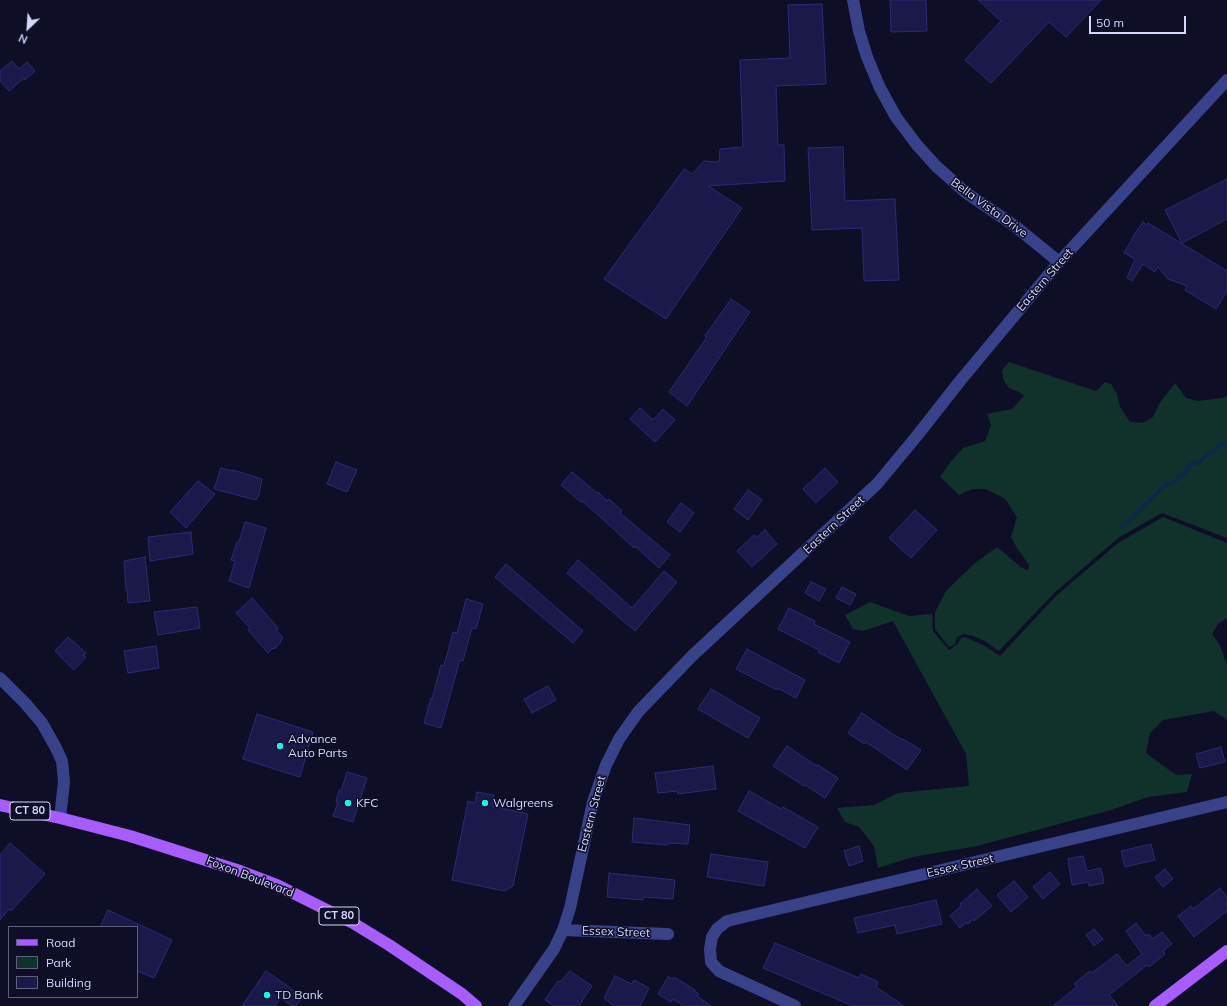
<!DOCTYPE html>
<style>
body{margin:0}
#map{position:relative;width:1227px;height:1006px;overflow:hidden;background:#0e0e27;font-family:Mulish,sans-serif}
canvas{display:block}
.legend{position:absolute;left:8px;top:926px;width:130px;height:72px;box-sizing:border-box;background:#0e0e27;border:1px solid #5e5e7d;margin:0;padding:5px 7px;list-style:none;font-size:12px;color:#d5d7ff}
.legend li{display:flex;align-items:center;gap:8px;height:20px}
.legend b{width:20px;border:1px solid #5e5e7d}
.north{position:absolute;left:8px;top:8px;width:40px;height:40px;-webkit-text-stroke:3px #0e0e27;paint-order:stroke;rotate:205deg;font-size:11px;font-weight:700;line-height:16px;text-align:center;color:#d5d7ff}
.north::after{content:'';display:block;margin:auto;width:14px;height:18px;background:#d5d7ff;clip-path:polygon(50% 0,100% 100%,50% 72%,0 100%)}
.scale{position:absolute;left:1089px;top:16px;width:97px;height:18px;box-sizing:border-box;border:2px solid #d5d7ff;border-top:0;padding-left:5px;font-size:12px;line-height:14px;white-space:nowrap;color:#d5d7ff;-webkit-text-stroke:3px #0e0e27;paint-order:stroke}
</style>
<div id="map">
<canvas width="1227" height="1006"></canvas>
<ul class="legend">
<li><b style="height:5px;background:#a65cff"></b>Road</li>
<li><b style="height:11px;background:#11322b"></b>Park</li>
<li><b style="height:11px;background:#1b1949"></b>Building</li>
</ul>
<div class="north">N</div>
<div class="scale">50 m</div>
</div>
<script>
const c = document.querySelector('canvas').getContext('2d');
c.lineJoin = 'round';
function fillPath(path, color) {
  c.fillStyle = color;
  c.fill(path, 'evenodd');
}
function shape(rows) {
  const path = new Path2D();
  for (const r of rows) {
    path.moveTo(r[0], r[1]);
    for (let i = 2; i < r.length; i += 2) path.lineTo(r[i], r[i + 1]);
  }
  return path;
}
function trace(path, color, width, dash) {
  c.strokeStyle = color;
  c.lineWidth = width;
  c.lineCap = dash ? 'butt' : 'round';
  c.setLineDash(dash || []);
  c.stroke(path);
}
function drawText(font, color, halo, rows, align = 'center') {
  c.font = font + ' Mulish,sans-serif';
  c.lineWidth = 3;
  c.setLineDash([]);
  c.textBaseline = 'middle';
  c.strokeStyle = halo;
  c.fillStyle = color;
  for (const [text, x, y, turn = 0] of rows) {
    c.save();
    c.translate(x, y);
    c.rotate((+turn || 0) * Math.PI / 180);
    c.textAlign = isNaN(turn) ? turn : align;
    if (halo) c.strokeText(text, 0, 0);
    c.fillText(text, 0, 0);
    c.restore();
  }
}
fillPath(shape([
 [1009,362,1096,391,1105,382,1111,384,1117,394,1120,407,1130,422,1143,423,1153,417,1159,404,1175,383,1186,398,1198,401,1222,398,1227,396,1227,538,1162,513,1118,538,1053,594,999,651,985,641,973,636,964,634,957,637,955,644,949,647,935,629,935,612,946,591,975,563,997,547,1022,568,1028,570,1029,565,1017,548,1011,537,1017,517,1005,499,986,489,972,489,959,495,940,477,949,464,963,448,985,441,991,425,987,414,1012,409,1024,396,1019,392,1009,388,1004,381,1002,370],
 [1163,517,1227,543,1227,618,1218,624,1212,634,1220,645,1227,665,1227,720,1214,711,1163,720,1150,733,1146,753,1176,775,1192,774,1187,792,1148,797,1111,810,977,846,913,857,878,868,874,846,859,827,845,822,837,808,874,805,898,793,969,786,966,754,893,621,863,631,853,629,845,615,870,602,909,616,932,614,933,631,949,650,958,644,960,639,965,637,985,646,1000,656,1056,596,1118,543]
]), '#11322b');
trace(shape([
 [1122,527,1164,486,1175,481,1186,471,1189,465,1200,462,1221,444,1227,443]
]), '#082a47', 4);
const building = shape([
 [890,0,926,0,927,31,891,32,890,0],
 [978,0,1101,0,1066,37,1049,22,991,83,965,60,1001,21,978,0],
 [822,4,826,84,776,86,778,145,784,145,785,181,708,186,742,208,666,319,604,279,684,169,692,174,704,161,719,162,720,149,743,147,740,60,790,58,788,5,822,4],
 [12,61,19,69,27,62,35,71,25,80,24,78,9,91,0,81,0,71,12,61],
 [843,147,845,201,895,199,899,280,864,281,862,228,812,230,808,148,843,147],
 [1227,179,1227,219,1182,243,1165,210,1227,179],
 [1143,222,1147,225,1148,223,1227,271,1227,291,1216,309,1185,290,1187,286,1168,279,1158,267,1155,272,1143,264,1132,281,1127,278,1135,259,1124,253,1134,236,1133,236,1143,222],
 [731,299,750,312,687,406,669,392,707,337,705,336,731,299],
 [640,408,653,420,663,409,675,420,655,442,630,419,640,408],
 [336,462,357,470,347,492,327,484,336,462],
 [221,468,233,471,233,470,262,479,259,495,256,500,214,489,221,468],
 [825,468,838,482,816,503,803,489,825,468],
 [572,472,597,493,598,492,607,501,609,499,622,511,620,513,670,555,659,568,635,546,634,548,596,513,582,501,581,502,561,485,572,472],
 [198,481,215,494,186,528,170,512,198,481],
 [748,490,762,500,748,520,734,509,748,490],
 [681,503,694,513,680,532,667,522,681,503],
 [915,510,937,530,911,558,889,538,915,510],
 [245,522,266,528,249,588,229,581,235,561,231,560,237,542,239,542,245,522],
 [765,530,777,544,752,567,737,551,754,535,756,538,765,530],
 [191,532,193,554,150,561,148,537,191,532],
 [145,557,150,601,128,603,127,590,126,590,124,561,145,557],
 [578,560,632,608,664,571,677,582,635,631,567,573,578,560],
 [506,564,583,631,573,643,495,577,506,564],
 [811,582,826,589,819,601,805,593,811,582],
 [842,587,856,594,850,605,836,598,842,587],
 [252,598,278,628,276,630,283,638,280,641,281,642,274,649,273,648,268,653,248,630,250,628,236,613,252,598],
 [466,599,483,604,476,629,472,628,463,661,460,660,441,728,424,723,431,698,432,699,441,665,444,666,453,632,457,633,466,599],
 [197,607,200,628,158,635,154,612,197,607],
 [789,608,815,621,814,624,850,642,839,663,818,652,819,650,778,629,789,608],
 [68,637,86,653,83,655,86,657,74,670,55,651,68,637],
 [156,646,159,668,128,673,124,651,156,646],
 [747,649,805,680,796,698,778,688,777,690,736,669,747,649],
 [548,686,556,700,532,713,524,699,548,686],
 [711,689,760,718,748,738,698,709,711,689],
 [862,713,894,735,903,740,903,739,921,750,907,770,866,742,864,744,848,733,862,713],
 [257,714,313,732,300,777,243,759,257,714],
 [787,746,817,766,818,765,838,778,825,798,805,785,804,786,773,766,787,746],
 [1221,747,1225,762,1200,768,1196,754,1221,747],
 [713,766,716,789,678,794,677,791,658,793,655,773,713,766],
 [347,772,367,778,353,822,333,816,338,802,336,802,339,790,341,791,347,772],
 [749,791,781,809,783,807,818,827,805,848,738,811,749,791],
 [477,792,494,795,492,806,528,814,513,886,504,891,452,880,468,801,475,803,477,792],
 [634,818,690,825,688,844,668,843,667,845,632,842,634,818],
 [10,843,45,874,11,911,9,909,0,920,0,855,10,843],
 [1151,844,1155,860,1125,867,1121,851,1151,844],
 [859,846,863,861,849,866,844,851,859,846],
 [711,854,768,862,764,886,707,877,711,854],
 [1083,856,1087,871,1101,868,1104,883,1089,886,1088,882,1072,885,1068,859,1083,856],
 [1165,869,1173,879,1163,887,1155,877,1165,869],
 [1050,872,1060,884,1043,899,1033,887,1050,872],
 [609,873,675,880,673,899,643,897,643,900,607,897,609,873],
 [1014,881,1028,897,1011,912,997,895,1014,881],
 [1220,888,1227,897,1227,911,1194,937,1178,916,1191,906,1193,909,1220,888],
 [977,889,992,906,974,921,973,919,968,924,967,922,960,928,950,916,961,906,960,904,977,889],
 [936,900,942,924,897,934,895,925,858,933,854,918,936,900],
 [108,910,172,940,154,978,137,971,137,927,100,927,108,910],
 [1136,923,1146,936,1149,934,1153,939,1162,932,1172,944,1163,951,1165,954,1149,967,1147,965,1109,995,1118,1006,1053,1006,1077,987,1074,984,1090,971,1092,973,1117,954,1127,966,1142,954,1126,931,1136,923],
 [1094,929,1103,939,1094,946,1086,935,1094,929],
 [775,943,859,978,861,974,878,982,876,987,904,1006,853,1006,763,968,775,943],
 [266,971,303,997,296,1006,292,1006,281,998,275,1006,242,1006,266,971],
 [570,971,592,986,579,1006,554,1006,545,1000,557,982,561,981,570,971],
 [615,976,632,984,634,980,649,988,640,1006,614,1006,604,998,615,976],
 [668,977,673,979,674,977,695,990,694,991,699,994,697,996,711,1006,684,1006,673,999,671,1002,658,994,668,977]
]);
fillPath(building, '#1b1949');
trace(building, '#2c2a76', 1);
trace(shape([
 [853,0,859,31,867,57,880,88,896,117,917,145,936,166,965,192,1015,226,1059,262],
 [0,678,25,703,42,723,56,748,62,761,64,782,60,818],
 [563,930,668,934],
 [514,1006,554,949,563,930,570,908,593,802,606,765,619,739,638,712,692,656,877,484,916,437,960,381,1059,262,1227,80],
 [795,1006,719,971,711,962,710,949,712,937,717,929,727,921,1227,802]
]), '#374289', 12);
trace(shape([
 [0,805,60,818,130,836,240,871,277,885,353,923,389,945,462,994,476,1006],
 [1155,1006,1227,951]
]), '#a65cff', 12);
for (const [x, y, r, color] of [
 [280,746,4,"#01ffed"],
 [348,803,4,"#01ffed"],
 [485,803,4,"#01ffed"],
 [267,995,4,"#01ffed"]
]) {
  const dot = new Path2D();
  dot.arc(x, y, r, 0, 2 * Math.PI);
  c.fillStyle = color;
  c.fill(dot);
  trace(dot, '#0e0e27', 1.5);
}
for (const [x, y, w] of [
 [30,811,40],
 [339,916,40]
]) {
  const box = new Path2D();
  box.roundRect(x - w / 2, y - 9, w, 18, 3);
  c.fillStyle = '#0e0e27';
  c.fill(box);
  trace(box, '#d5d7ff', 1);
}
drawText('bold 11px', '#d5d7ff', null, [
 ["CT 80",30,811],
 ["CT 80",339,916]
]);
drawText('12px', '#d5d7ff', '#0e0e27', [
 ["Bella Vista Drive",989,208,36],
 ["Eastern Street",1045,280,-49],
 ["Eastern Street",834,525,-43],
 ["Eastern Street",592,814,-75],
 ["Essex Street",960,866,-13],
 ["Foxon Boulevard",250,877,21],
 ["Essex Street",616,932,2]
]);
drawText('12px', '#d5d7ff', '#0e0e27', [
 ["Advance",288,739],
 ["Auto Parts",288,753],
 ["KFC",356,803],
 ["Walgreens",493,803],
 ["TD Bank",275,995]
], 'left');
</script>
